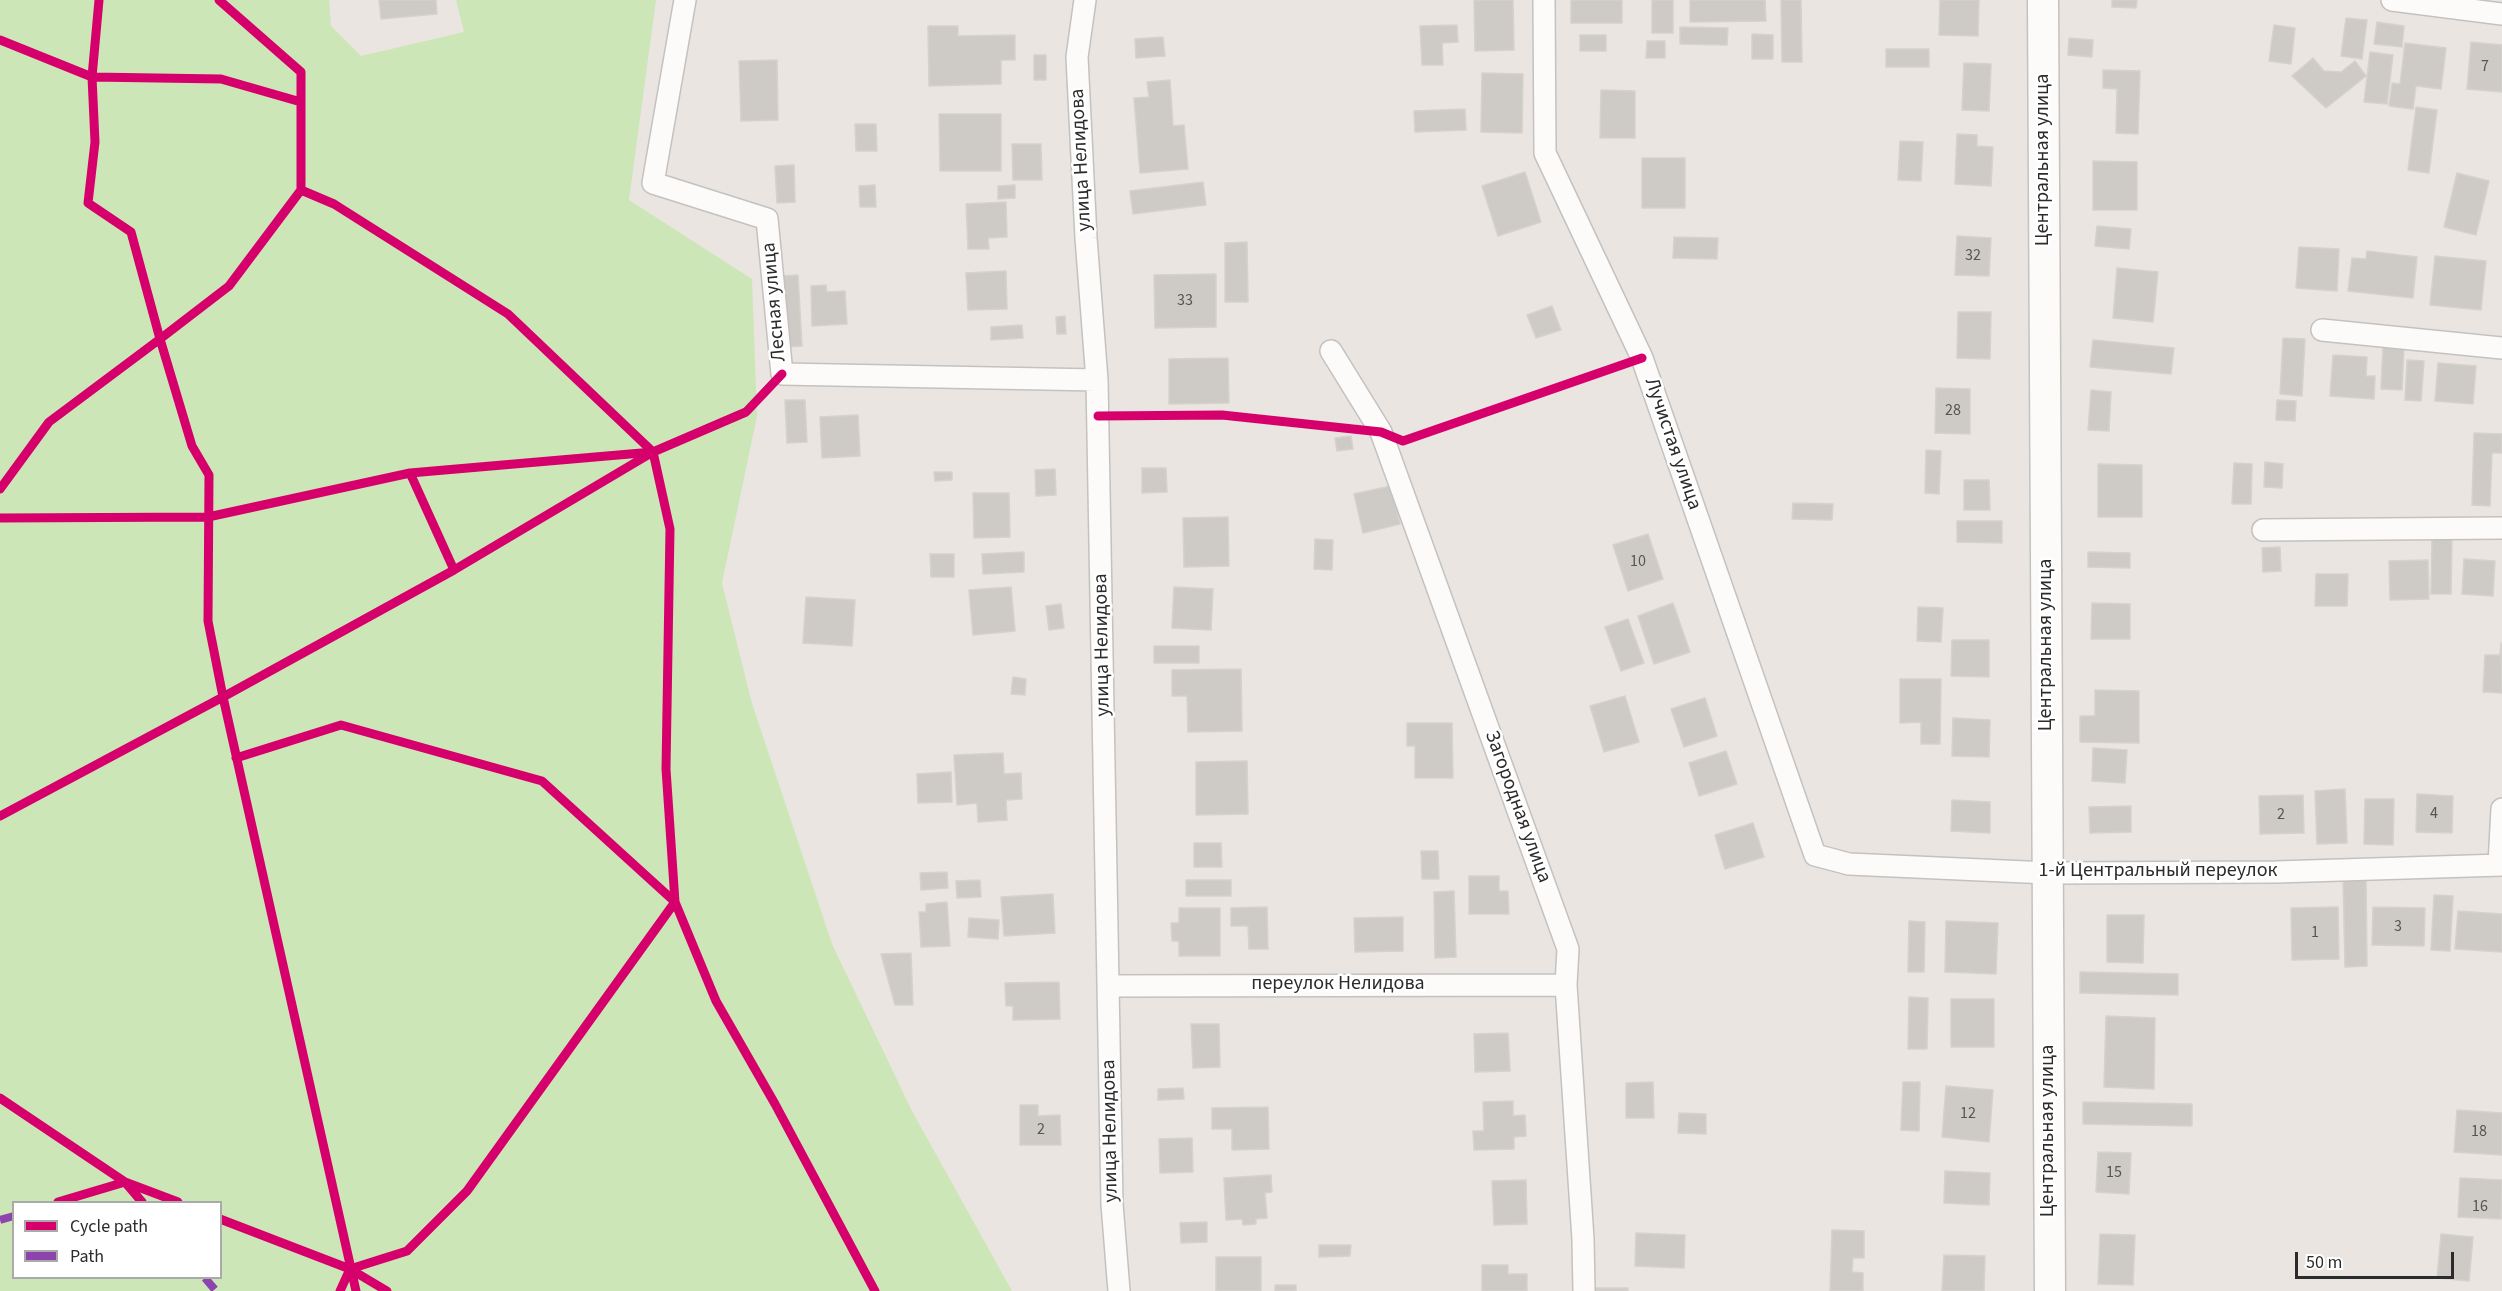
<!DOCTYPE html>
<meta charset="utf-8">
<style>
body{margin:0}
#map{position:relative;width:2502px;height:1291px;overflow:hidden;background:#eae5e0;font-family:"Source Sans 3",sans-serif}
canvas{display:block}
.legend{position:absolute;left:12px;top:1201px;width:210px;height:78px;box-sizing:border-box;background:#fff;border:2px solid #aaa;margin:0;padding:8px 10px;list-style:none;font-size:18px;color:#2b2b2b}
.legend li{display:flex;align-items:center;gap:12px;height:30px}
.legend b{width:30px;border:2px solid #aaa}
.scale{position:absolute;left:2295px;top:1252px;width:159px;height:27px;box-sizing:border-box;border:3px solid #2b2b2b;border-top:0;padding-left:8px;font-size:18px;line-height:21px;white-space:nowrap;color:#2b2b2b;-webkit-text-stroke:4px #fff;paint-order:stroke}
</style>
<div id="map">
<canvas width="2502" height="1291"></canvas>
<ul class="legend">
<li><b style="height:8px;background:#d6006c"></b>Cycle path</li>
<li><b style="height:8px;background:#8e44ad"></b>Path</li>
</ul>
<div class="scale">50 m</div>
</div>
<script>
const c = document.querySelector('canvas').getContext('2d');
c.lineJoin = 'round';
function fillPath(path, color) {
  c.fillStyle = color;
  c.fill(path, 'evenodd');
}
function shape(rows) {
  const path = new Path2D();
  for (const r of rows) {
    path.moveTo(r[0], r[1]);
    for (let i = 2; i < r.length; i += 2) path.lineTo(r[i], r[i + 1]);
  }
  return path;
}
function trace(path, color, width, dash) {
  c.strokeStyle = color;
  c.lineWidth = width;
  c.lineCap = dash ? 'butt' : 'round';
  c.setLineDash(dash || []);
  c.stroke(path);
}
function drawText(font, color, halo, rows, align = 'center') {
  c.font = font + ' "Source Sans 3",sans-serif';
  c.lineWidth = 5;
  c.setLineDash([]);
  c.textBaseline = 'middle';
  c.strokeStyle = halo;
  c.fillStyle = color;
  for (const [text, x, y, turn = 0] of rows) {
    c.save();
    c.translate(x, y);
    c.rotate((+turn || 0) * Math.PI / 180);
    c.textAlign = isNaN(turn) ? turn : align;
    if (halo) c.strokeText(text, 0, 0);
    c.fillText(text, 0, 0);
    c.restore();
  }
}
fillPath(shape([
 [0,0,329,0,331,26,361,56,464,32,456,0,656,0,629,200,752,279,757,416,722,583,751,700,832,944,912,1111,1012,1291,0,1291],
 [14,1202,220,1202,220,1278,14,1278]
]), '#cde6b8');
const building = shape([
 [379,0,436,0,437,14,381,19,379,0],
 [1474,0,1513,0,1514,50,1475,51,1474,0],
 [1571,0,1622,0,1622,23,1571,23,1571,0],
 [1652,0,1673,0,1673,33,1652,33,1652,0],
 [1690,0,1765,0,1766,21,1690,22,1690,0],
 [1781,0,1801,0,1802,62,1782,62,1781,0],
 [1940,0,1979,0,1978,36,1939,35,1940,0],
 [2112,0,2137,0,2136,8,2112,7,2112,0],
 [2346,18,2367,20,2362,59,2341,56,2346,18],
 [2377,22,2404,26,2402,47,2374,44,2377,22],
 [1457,25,1458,42,1442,43,1443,65,1422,65,1420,26,1457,25],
 [2274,25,2295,28,2291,64,2269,61,2274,25],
 [928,26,958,26,958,36,1015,35,1015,60,1001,60,1001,84,929,86,928,26],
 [1680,27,1728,28,1727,45,1680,44,1680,27],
 [1752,34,1773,35,1773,59,1752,59,1752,34],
 [1580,35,1606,35,1606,51,1580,51,1580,35],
 [1163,37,1165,56,1136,58,1135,39,1163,37],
 [2069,38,2093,40,2092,57,2068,55,2069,38],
 [1647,41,1665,41,1665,58,1646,58,1647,41],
 [2471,42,2502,45,2502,92,2467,89,2471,42],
 [2405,43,2446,48,2441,89,2416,86,2413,109,2389,106,2392,83,2400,84,2405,43],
 [1886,49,1929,49,1929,67,1886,67,1886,49],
 [2370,52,2393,55,2387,104,2364,102,2370,52],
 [1034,55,1046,55,1046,80,1034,80,1034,55],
 [2313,58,2324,71,2341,72,2355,61,2366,76,2326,108,2292,76,2313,58],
 [777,60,778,120,741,121,739,61,777,60],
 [1964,63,1991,64,1989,111,1962,110,1964,63],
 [2103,70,2140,71,2138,134,2116,133,2117,89,2103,88,2103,70],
 [1482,73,1523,74,1522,133,1481,132,1482,73],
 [1170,80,1173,126,1184,125,1188,169,1140,173,1134,98,1149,97,1147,82,1170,80],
 [1601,90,1635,91,1635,138,1600,138,1601,90],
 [2416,107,2437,110,2429,173,2408,170,2416,107],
 [1465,109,1466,130,1415,132,1414,111,1465,109],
 [939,114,1001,114,1001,171,940,171,939,114],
 [855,124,876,124,877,151,856,151,855,124],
 [1957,134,1977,135,1977,146,1993,147,1991,186,1955,184,1957,134],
 [1900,141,1923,142,1921,181,1898,180,1900,141],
 [1012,144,1041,144,1042,180,1013,180,1012,144],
 [1642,158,1685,158,1685,208,1642,208,1642,158],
 [2093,161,2137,162,2137,210,2093,210,2093,161],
 [794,165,795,202,777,203,775,166,794,165],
 [1525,172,1541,222,1498,236,1482,186,1525,172],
 [2457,173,2489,181,2476,235,2444,227,2457,173],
 [1203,182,1206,205,1133,214,1130,191,1203,182],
 [875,185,876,207,860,207,859,186,875,185],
 [1015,185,1015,198,998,199,998,186,1015,185],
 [1006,202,1007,237,988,238,989,249,968,249,966,204,1006,202],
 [2097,226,2131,229,2129,249,2095,246,2097,226],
 [1957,236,1991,238,1989,276,1955,275,1957,236],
 [1674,237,1718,238,1717,259,1673,258,1674,237],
 [1247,242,1248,302,1225,302,1225,243,1247,242],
 [2299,247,2339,249,2337,291,2296,288,2299,247],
 [2367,251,2417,257,2413,298,2348,291,2352,258,2366,259,2367,251],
 [2435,256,2486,261,2481,310,2430,305,2435,256],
 [2117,268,2158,272,2153,322,2113,318,2117,268],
 [1006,271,1007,309,968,310,966,273,1006,271],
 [1216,274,1216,327,1155,328,1154,275,1216,274],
 [798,275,802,346,783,347,780,276,798,275],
 [826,285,827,292,845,291,847,324,812,326,811,286,826,285],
 [1552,306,1561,330,1536,338,1527,315,1552,306],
 [1958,312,1991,312,1990,359,1957,358,1958,312],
 [1065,316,1066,334,1057,334,1056,317,1065,316],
 [1022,325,1023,338,991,340,991,327,1022,325],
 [2283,338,2305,339,2302,396,2280,394,2283,338],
 [2093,340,2174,348,2171,374,2090,367,2093,340],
 [2383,346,2404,347,2402,390,2381,389,2383,346],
 [2333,355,2367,357,2366,376,2375,376,2374,399,2330,396,2333,355],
 [1228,358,1229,403,1169,404,1169,359,1228,358],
 [2407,360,2424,361,2421,401,2405,400,2407,360],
 [2438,363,2476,366,2473,404,2435,401,2438,363],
 [1936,388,1970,389,1970,434,1935,433,1936,388],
 [2091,390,2111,392,2109,431,2088,430,2091,390],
 [785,400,805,400,807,442,787,443,785,400],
 [2277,400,2296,401,2295,421,2276,420,2277,400],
 [858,415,860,456,822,458,820,417,858,415],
 [2474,433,2502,434,2502,453,2492,453,2490,506,2472,505,2474,433],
 [1351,436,1353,449,1337,451,1335,438,1351,436],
 [1926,450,1941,451,1939,494,1925,493,1926,450],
 [2265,462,2283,464,2282,488,2264,487,2265,462],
 [2234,463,2252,464,2251,504,2232,504,2234,463],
 [2098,464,2142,465,2142,517,2098,517,2098,464],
 [1142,468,1166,468,1167,492,1142,493,1142,468],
 [1055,469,1056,495,1036,496,1035,470,1055,469],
 [934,472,952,472,952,480,935,481,934,472],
 [1964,480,1989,480,1990,510,1964,510,1964,480],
 [1391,486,1400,524,1363,533,1354,494,1391,486],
 [973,493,1009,493,1010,537,974,538,973,493],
 [1793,503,1833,504,1832,520,1792,519,1793,503],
 [1228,517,1229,566,1184,567,1183,518,1228,517],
 [1957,521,2002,521,2002,543,1957,542,1957,521],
 [1648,534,1663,579,1628,591,1613,545,1648,534],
 [2432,536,2452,537,2451,594,2431,594,2432,536],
 [1315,539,1333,540,1332,570,1314,569,1315,539],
 [2280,547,2281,571,2263,572,2262,548,2280,547],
 [1024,552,1024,572,983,574,982,554,1024,552],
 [2088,552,2130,553,2130,568,2088,567,2088,552],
 [930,554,954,554,954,577,931,577,930,554],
 [2464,559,2495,561,2493,596,2462,594,2464,559],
 [2428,560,2429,599,2390,600,2389,561,2428,560],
 [2316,574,2348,574,2347,606,2315,606,2316,574],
 [1011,587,1015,631,973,635,969,590,1011,587],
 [1174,587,1213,589,1211,630,1172,628,1174,587],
 [806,597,855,600,852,646,803,643,806,597],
 [1673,603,1690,652,1654,664,1638,616,1673,603],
 [2092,603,2130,604,2130,639,2091,639,2092,603],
 [1061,604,1064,628,1049,630,1046,606,1061,604],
 [1918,607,1943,608,1941,642,1917,641,1918,607],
 [1628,619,1644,663,1621,671,1605,627,1628,619],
 [1952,640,1989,640,1989,677,1951,676,1952,640],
 [2501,643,2502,693,2483,692,2485,655,2500,655,2501,643],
 [1154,646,1199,646,1199,663,1154,663,1154,646],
 [1241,669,1242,731,1188,732,1187,696,1172,696,1172,670,1241,669],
 [1013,677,1026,679,1025,695,1011,694,1013,677],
 [1900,679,1941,679,1940,744,1921,744,1921,722,1900,723,1900,679],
 [2095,690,2139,691,2139,743,2080,742,2080,716,2095,716,2095,690],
 [1625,696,1639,742,1604,752,1590,706,1625,696],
 [1705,698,1717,736,1684,747,1671,709,1705,698],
 [1953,718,1990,720,1989,757,1952,756,1953,718],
 [1407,723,1452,723,1453,778,1415,778,1415,746,1407,746,1407,723],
 [2093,748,2127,750,2125,783,2092,781,2093,748],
 [1726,751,1737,784,1699,796,1689,763,1726,751],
 [1003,753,1004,774,1021,773,1022,799,1006,800,1007,820,978,822,977,803,957,805,954,755,1003,753],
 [1247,761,1248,814,1196,815,1196,762,1247,761],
 [951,772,952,802,918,803,917,774,951,772],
 [2345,789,2347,843,2317,844,2315,791,2345,789],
 [2417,794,2453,796,2452,833,2416,832,2417,794],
 [2303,795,2304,833,2260,834,2259,796,2303,795],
 [2365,799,2394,799,2393,845,2364,844,2365,799],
 [1952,800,1990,802,1990,833,1951,831,1952,800],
 [2131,806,2131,832,2090,833,2089,807,2131,806],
 [1753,823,1764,857,1725,869,1715,835,1753,823],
 [1194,843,1221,843,1222,867,1194,867,1194,843],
 [1421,851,1438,851,1439,879,1422,879,1421,851],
 [947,872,948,888,921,890,920,873,947,872],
 [1469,876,1499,876,1499,891,1508,891,1509,914,1469,914,1469,876],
 [2343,876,2366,876,2367,966,2345,967,2343,876],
 [980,880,981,897,957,898,956,881,980,880],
 [1186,880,1231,880,1231,896,1186,896,1186,880],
 [1454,891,1456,957,1435,958,1434,892,1454,891],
 [1053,894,1055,933,1004,936,1001,897,1053,894],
 [2434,895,2453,896,2450,951,2431,950,2434,895],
 [947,902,950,946,921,947,919,912,926,912,926,904,947,902],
 [1267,907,1268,949,1249,949,1248,926,1231,926,1231,908,1267,907],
 [2338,907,2339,959,2292,960,2291,908,2338,907],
 [2373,907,2425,908,2424,946,2372,945,2373,907],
 [1179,908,1220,908,1220,956,1179,956,1179,941,1172,941,1171,923,1179,923,1179,908],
 [2458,911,2502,914,2502,952,2455,949,2458,911],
 [2107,915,2144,915,2143,963,2107,962,2107,915],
 [1403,917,1403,951,1355,952,1354,918,1403,917],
 [969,918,999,920,998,939,968,937,969,918],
 [1909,921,1925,922,1924,972,1908,972,1909,921],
 [1946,921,1998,923,1996,974,1945,972,1946,921],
 [911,953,913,1005,895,1005,881,954,911,953],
 [2080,972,2178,974,2178,995,2080,993,2080,972],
 [1059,982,1060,1019,1013,1020,1013,1006,1006,1006,1005,983,1059,982],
 [1909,997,1928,998,1927,1049,1908,1049,1909,997],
 [1951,999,1994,999,1994,1047,1951,1047,1951,999],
 [2106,1016,2155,1018,2154,1089,2104,1087,2106,1016],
 [1191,1024,1219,1024,1220,1067,1193,1068,1191,1024],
 [1508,1033,1510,1071,1475,1072,1474,1034,1508,1033],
 [1653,1082,1654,1118,1626,1118,1626,1083,1653,1082],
 [1903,1082,1920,1082,1919,1131,1901,1130,1903,1082],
 [1946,1086,1993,1090,1989,1142,1942,1137,1946,1086],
 [1183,1088,1184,1099,1158,1100,1158,1089,1183,1088],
 [1513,1101,1513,1116,1525,1115,1526,1136,1514,1137,1514,1149,1474,1150,1473,1131,1484,1131,1483,1102,1513,1101],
 [2083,1102,2192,1104,2192,1126,2083,1124,2083,1102],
 [1020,1105,1038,1105,1038,1116,1060,1115,1061,1145,1020,1145,1020,1105],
 [1268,1107,1269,1149,1232,1150,1232,1129,1212,1129,1212,1108,1268,1107],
 [2457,1110,2502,1113,2502,1155,2454,1152,2457,1110],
 [1679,1113,1706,1114,1706,1134,1678,1133,1679,1113],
 [1192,1138,1193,1172,1160,1173,1159,1139,1192,1138],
 [2098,1152,2131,1153,2129,1194,2096,1192,2098,1152],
 [1945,1171,1990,1173,1989,1205,1944,1203,1945,1171],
 [1271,1175,1272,1192,1265,1193,1267,1218,1256,1219,1256,1224,1243,1225,1242,1219,1226,1220,1224,1178,1271,1175],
 [2460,1178,2502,1180,2501,1219,2458,1217,2460,1178],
 [1526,1180,1527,1224,1494,1225,1492,1181,1526,1180],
 [1207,1222,1207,1242,1181,1243,1180,1223,1207,1222],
 [1832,1230,1864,1231,1864,1258,1853,1258,1852,1272,1863,1273,1863,1291,1830,1291,1832,1230],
 [1636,1233,1685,1235,1684,1268,1635,1266,1636,1233],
 [2100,1234,2135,1235,2133,1285,2098,1284,2100,1234],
 [2441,1234,2473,1237,2469,1281,2437,1278,2441,1234],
 [1319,1245,1351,1245,1350,1256,1319,1257,1319,1245],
 [1944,1255,1985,1256,1984,1291,1942,1291,1944,1255],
 [1216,1257,1261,1257,1261,1291,1216,1291,1216,1257],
 [1482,1265,1508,1265,1508,1274,1527,1274,1527,1291,1482,1291,1482,1265],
 [1275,1285,1296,1285,1296,1291,1275,1291,1275,1285],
 [1595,1288,1628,1288,1628,1291,1595,1291,1595,1288]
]);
fillPath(building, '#cecbc7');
trace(building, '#d5d1cc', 1.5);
const street = shape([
 [685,0,653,183,767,219,782,374,1097,380],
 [1085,0,1077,57,1086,238,1097,380,1112,1204,1119,1291],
 [1544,0,1545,153,1642,358,1815,855,1849,864,2048,873,2276,872,2502,865],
 [2392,0,2502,14],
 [2322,330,2502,348],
 [1331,351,1381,432,1568,949,1566,985,1583,1239,1584,1291],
 [2263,530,2502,528],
 [2499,864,2502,809],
 [1110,986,1566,985]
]);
const secondary = shape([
 [2043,0,2050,1291]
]);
trace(street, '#c3c2c1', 24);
trace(secondary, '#c3c2c1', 33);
trace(street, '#fcfbfa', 21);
trace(secondary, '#fcfbfa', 30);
trace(shape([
 [0,1220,14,1216],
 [205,1278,216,1291]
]), '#8e44ad', 8, [15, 8]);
trace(shape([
 [219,0,301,72,301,190,334,204,508,314,653,452,670,529,666,769,675,902,716,1001,775,1104,875,1291],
 [0,40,92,77,99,0],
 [301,102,221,79,92,77,95,142,88,203,131,232,160,339,229,286,301,190],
 [1098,416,1222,415,1381,432,1403,441,1642,358],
 [410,473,653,452,746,412,782,374],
 [0,489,49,422,160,339,192,446,209,475,208,621,223,697,356,1291],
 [0,518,208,517,410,473,454,570],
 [236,758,341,725,542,781,675,902,467,1191,407,1251,350,1269,387,1291],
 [0,816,223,697,454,570,653,452],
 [0,1098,125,1182,178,1202],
 [58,1202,125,1182,142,1202],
 [220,1219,350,1269,340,1291]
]), '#d6006c', 9);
drawText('16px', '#565554', null, [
 ["7",2485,67],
 ["32",1973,256],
 ["33",1185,301],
 ["28",1953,411],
 ["10",1638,562],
 ["4",2434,814],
 ["2",2281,815],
 ["3",2398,927],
 ["1",2315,933],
 ["12",1968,1114],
 ["2",1041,1130],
 ["18",2479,1132],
 ["15",2114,1173],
 ["16",2480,1207]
]);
drawText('20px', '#2b2b2b', '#fff', [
 ["улица Нелидова",1082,160,-93],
 ["Центральная улица",2044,160,-90],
 ["Лесная улица",775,302,-95],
 ["Лучистая улица",1672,444,71],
 ["улица Нелидова",1103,645,-91],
 ["Центральная улица",2047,645,-90],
 ["Загородная улица",1517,807,70],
 ["1-й Центральный переулок",2158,872],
 ["переулок Нелидова",1338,985],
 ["улица Нелидова",1111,1131,-91],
 ["Центральная улица",2049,1131,-90]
]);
</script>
